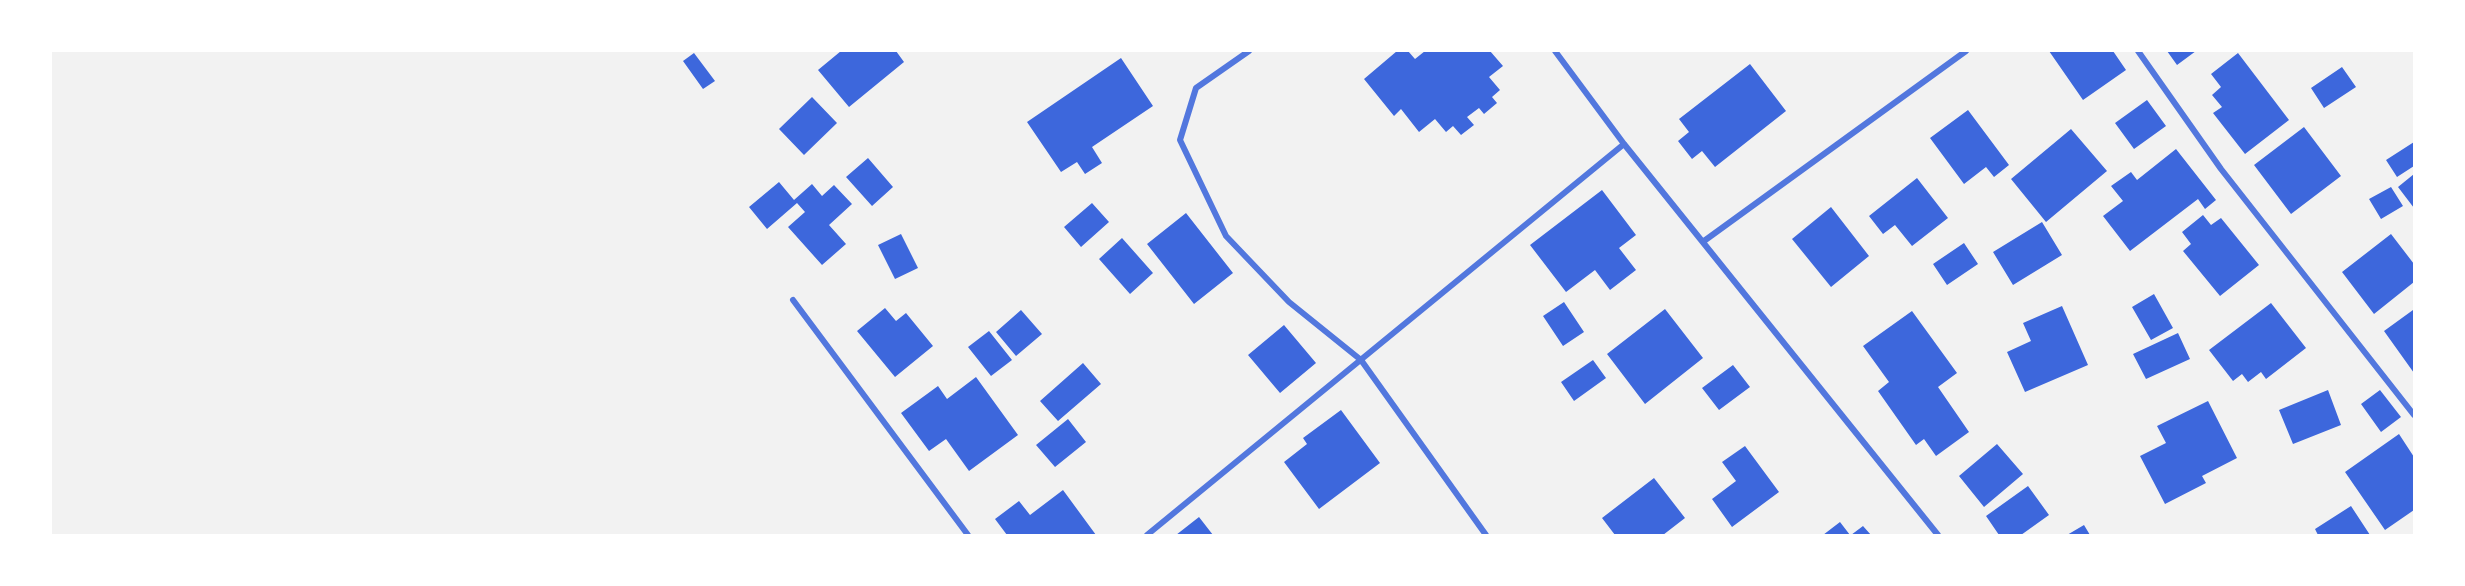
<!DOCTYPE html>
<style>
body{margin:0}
#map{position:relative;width:2465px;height:586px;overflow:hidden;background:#f2f2f2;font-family:"Fira Sans",sans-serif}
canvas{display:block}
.frame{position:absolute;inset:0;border:52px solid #fff;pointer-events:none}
</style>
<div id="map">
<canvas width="2465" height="586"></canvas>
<div class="frame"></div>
</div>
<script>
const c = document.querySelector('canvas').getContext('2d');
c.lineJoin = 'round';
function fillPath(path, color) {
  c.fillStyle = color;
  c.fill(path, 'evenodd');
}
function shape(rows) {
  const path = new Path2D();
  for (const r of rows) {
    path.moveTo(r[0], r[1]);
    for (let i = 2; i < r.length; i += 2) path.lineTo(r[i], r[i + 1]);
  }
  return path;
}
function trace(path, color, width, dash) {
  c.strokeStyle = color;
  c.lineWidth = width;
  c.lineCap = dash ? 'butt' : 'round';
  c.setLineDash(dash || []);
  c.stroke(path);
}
fillPath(shape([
 [841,51,896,51,904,62,849,107,818,70],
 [1397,51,1408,51,1415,59,1425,51,1490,51,1503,66,1489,77,1500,90,1492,97,1497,103,1484,114,1479,108,1467,117,1474,125,1461,135,1453,126,1446,132,1435,119,1419,132,1401,109,1394,116,1364,79],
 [2049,51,2113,51,2126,70,2083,100],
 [2167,51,2196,51,2177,65],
 [694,53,715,81,703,89,683,61],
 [2238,53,2289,120,2245,154,2213,113,2222,107,2212,95,2221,87,2211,74],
 [1121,58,1153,106,1092,147,1102,163,1085,174,1077,162,1061,172,1027,122],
 [1750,64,1786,111,1715,167,1702,151,1692,159,1678,141,1689,132,1679,119],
 [2342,67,2356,87,2324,108,2311,88],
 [812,97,837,123,804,155,779,129],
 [2147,100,2166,126,2134,149,2115,123],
 [1968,110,2009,165,1994,177,1986,167,1964,184,1930,138],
 [2304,127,2341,176,2291,214,2254,165],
 [2071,129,2107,171,2046,222,2011,179],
 [2414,142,2414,166,2397,177,2386,160],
 [2176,149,2216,200,2205,209,2198,199,2130,251,2103,216,2123,201,2111,186,2131,172,2137,180],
 [868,158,893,187,872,206,846,177],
 [2414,174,2414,208,2398,187],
 [1917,178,1948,218,1912,246,1895,225,1883,234,1869,216],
 [779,182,794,200,812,184,822,196,834,185,852,204,829,225,846,244,822,265,788,227,805,212,797,203,767,229,749,207],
 [2391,187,2403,206,2381,219,2369,199],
 [1602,190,1636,235,1619,248,1636,270,1610,290,1595,270,1566,292,1530,245],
 [1092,203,1109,222,1081,247,1064,227],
 [1831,207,1869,256,1831,287,1792,239],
 [1186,213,1233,273,1194,304,1147,244],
 [2203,215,2211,225,2221,218,2259,265,2220,296,2183,251,2191,244,2182,232],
 [2042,222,2062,255,2013,285,1993,252],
 [901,234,918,268,895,279,878,245],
 [2391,234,2414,264,2414,282,2374,314,2342,272],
 [1122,238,1153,273,1130,294,1099,259],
 [1964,243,1978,264,1947,285,1933,264],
 [2154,294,2173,328,2151,340,2132,307],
 [1564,302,1584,332,1563,346,1543,316],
 [2271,303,2306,348,2266,379,2261,372,2248,382,2242,374,2233,381,2209,350],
 [2062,306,2088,365,2025,392,2007,352,2031,341,2023,323],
 [885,308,896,321,906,313,933,346,895,377,857,331],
 [1665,309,1703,358,1645,404,1607,354],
 [1021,310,1042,334,1016,356,996,332],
 [2413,310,2414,312,2414,373,2384,331],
 [1912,311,1957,373,1938,387,1969,432,1936,456,1924,439,1916,445,1878,391,1889,382,1863,346],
 [1284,325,1316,363,1280,393,1248,355],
 [989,331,1012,360,991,376,968,347],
 [2178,333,2190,359,2146,379,2133,354],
 [1593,360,1606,378,1574,401,1561,382],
 [1083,363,1101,384,1058,421,1040,401],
 [1733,365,1750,387,1719,410,1702,388],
 [976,377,1018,435,969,471,946,439,929,451,901,413,938,386,947,399],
 [2328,390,2341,425,2293,444,2279,410],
 [2380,390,2401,417,2381,432,2361,404],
 [2208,401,2237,458,2202,476,2206,483,2165,504,2140,456,2166,443,2157,426],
 [1341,410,1380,463,1319,509,1284,462,1307,444,1303,438],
 [1068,419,1086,442,1055,467,1036,445],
 [2399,434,2414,457,2414,510,2385,530,2345,472],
 [1997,444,2023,474,1984,507,1959,476],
 [1745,446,1779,492,1732,527,1712,499,1736,481,1722,462],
 [1654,478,1685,518,1663,535,1615,535,1602,518],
 [2028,486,2049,515,2021,535,1999,535,1986,516],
 [1063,490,1096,535,1007,535,995,519,1019,501,1030,515],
 [2351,506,2370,535,2318,535,2315,529],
 [1199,517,1213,535,1176,535],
 [1840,522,1850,535,1823,535],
 [2084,525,2090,535,2067,535],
 [1863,526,1871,535,1851,535]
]), '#3d67dc');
trace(shape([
 [1249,51,1196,88,1180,140,1226,236,1289,302,1361,360,1486,535],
 [1555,51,1624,144,1938,535],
 [2138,51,2221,169,2414,415],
 [1704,241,1966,51],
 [793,300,968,535],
 [1147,535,1624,144]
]), '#5277de', 6);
</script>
